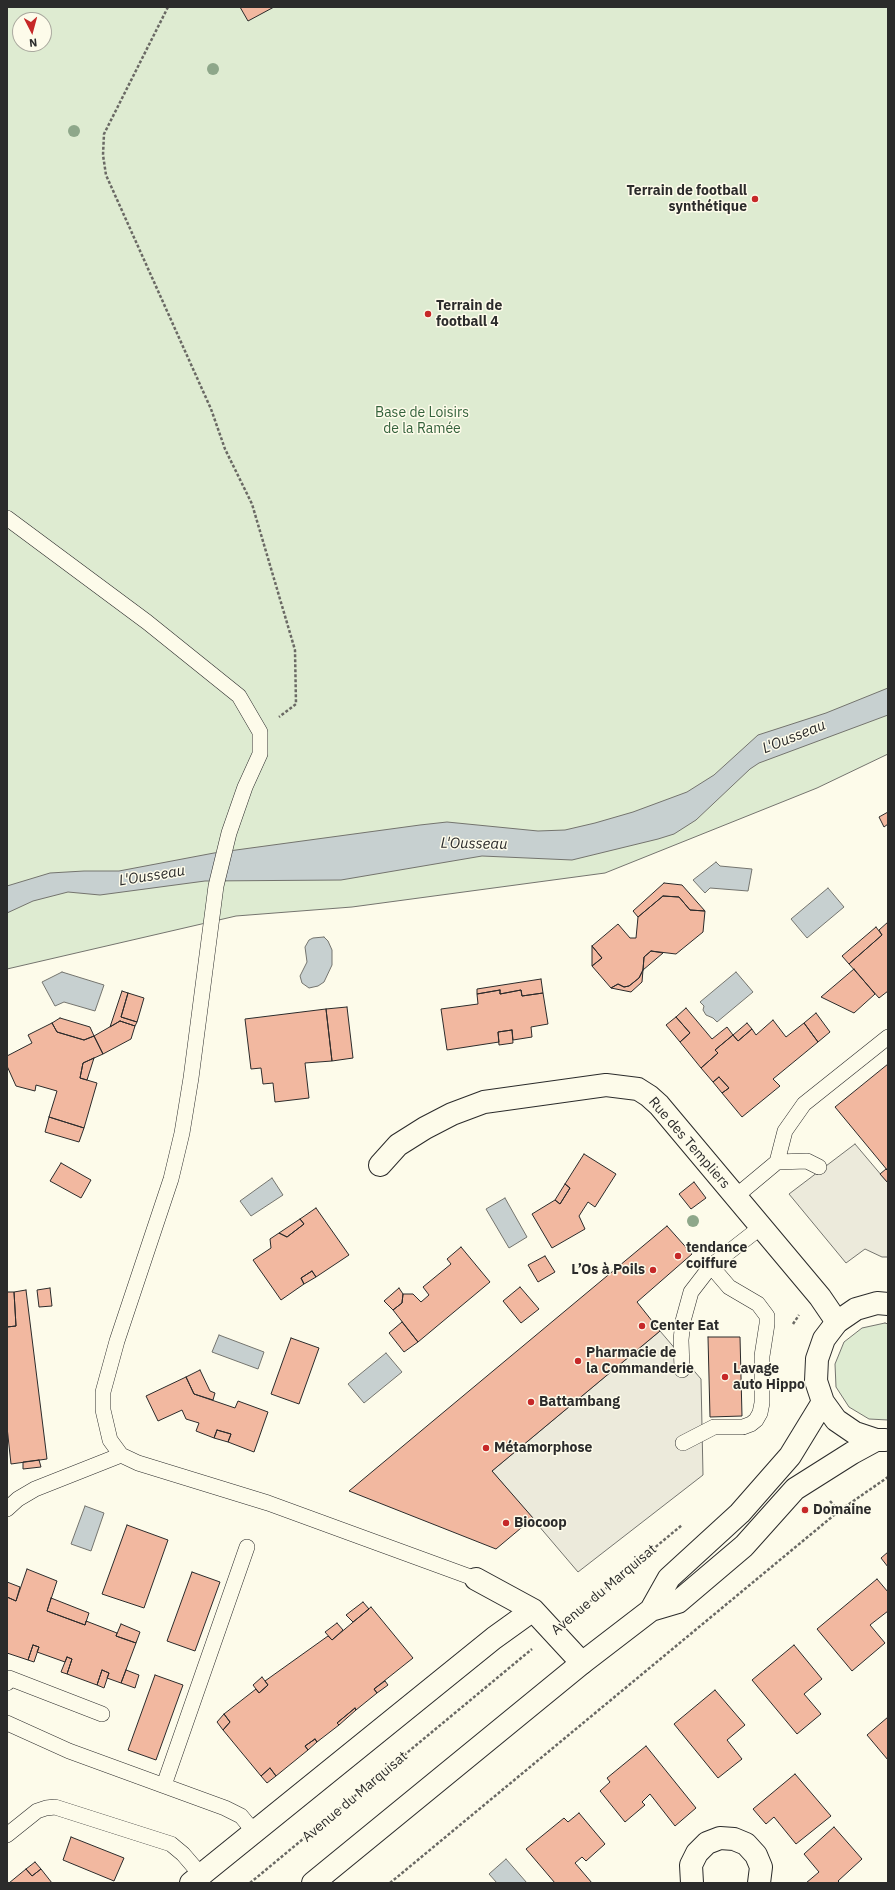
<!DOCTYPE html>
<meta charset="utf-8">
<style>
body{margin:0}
#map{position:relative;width:895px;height:1890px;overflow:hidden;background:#fdfbea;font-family:"IBM Plex Sans",sans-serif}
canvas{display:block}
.frame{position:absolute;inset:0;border:8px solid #2b2b2b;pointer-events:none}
.north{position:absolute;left:12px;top:12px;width:40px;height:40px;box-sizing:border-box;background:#fdfbea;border:1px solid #a9a89e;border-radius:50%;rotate:174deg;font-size:11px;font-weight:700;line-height:16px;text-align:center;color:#2b2b2b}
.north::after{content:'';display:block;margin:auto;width:14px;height:18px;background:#c62828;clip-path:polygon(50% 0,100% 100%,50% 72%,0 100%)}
</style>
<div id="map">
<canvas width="895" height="1890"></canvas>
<div class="frame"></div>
<div class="north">N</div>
</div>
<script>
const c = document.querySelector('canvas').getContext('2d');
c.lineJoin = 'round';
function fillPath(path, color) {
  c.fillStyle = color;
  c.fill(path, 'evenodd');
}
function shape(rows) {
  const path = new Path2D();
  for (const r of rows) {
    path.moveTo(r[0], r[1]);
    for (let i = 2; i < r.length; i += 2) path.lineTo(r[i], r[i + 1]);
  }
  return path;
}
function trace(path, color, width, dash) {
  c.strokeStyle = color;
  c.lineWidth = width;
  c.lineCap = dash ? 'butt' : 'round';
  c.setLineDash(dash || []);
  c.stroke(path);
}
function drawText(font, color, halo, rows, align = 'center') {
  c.font = font + ' "IBM Plex Sans",sans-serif';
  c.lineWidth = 3;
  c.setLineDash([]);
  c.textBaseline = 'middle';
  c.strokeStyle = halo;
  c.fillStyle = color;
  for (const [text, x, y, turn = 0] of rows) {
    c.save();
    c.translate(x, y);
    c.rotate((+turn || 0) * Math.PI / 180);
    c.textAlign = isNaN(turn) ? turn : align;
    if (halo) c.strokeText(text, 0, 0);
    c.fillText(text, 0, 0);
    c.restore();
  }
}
const green = shape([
 [7,7,888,7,888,754,817,788,605,873,352,907,236,916,7,969,7,7],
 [20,20,44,20,44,44,20,44,20,20],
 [885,1323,888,1324,888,1420,869,1419,849,1407,836,1387,835,1364,844,1342,862,1328,885,1323]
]);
fillPath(green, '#deebd1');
trace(green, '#74746e', 1);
const parking = shape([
 [855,1144,888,1183,888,1257,882,1257,865,1249,846,1263,789,1194,855,1144],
 [660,1331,701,1379,703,1475,578,1572,492,1471,660,1331]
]);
fillPath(parking, '#eceadb');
trace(parking, '#74746e', 1);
const water = shape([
 [888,688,888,715,759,763,750,769,696,820,674,834,658,839,572,860,482,856,341,880,205,881,100,895,68,892,33,901,7,913,7,886,50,873,84,871,119,871,214,853,420,825,447,822,538,831,565,830,595,823,633,812,687,792,714,775,758,735,826,713,888,688],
 [716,862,720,866,752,869,748,891,710,888,705,893,693,880,716,862],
 [828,888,844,907,807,938,791,919,828,888],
 [324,937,328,941,332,950,332,965,324,982,318,986,309,988,302,983,300,976,307,962,305,947,309,940,313,938,324,937],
 [62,972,104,985,95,1011,64,1002,55,1006,42,982,62,972],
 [736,972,753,992,717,1022,713,1018,706,1015,703,1010,704,1006,700,1002,736,972],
 [272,1178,283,1195,251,1216,240,1201,272,1178],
 [505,1198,527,1237,509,1248,486,1209,505,1198],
 [219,1335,264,1352,258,1369,212,1352,219,1335],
 [386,1353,402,1372,364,1403,348,1384,386,1353],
 [85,1506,104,1513,91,1551,71,1544,85,1506],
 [506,1859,527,1883,497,1883,489,1874,506,1859]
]);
fillPath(water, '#c7d0d0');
trace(water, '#74746e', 1);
const building = shape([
 [240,7,274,7,248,21,240,7],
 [888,812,888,824,884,827,879,817,888,812],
 [664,883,682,885,705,911,690,910,679,897,663,896,638,917,633,911,664,883],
 [663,896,679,897,690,910,705,911,703,932,676,954,651,951,644,957,643,970,639,978,629,986,624,987,618,984,611,988,592,966,602,958,592,946,618,924,630,938,636,938,638,917,663,896],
 [888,922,888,991,879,998,849,964,882,935,879,930,888,922],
 [876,927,882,935,849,964,842,956,876,927],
 [592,946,602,958,592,966,592,946],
 [651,951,663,953,643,970,644,957,651,951],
 [854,969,875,994,854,1013,821,997,854,969],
 [643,970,642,982,631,992,611,988,618,984,624,987,629,986,639,978,643,970],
 [541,979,543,993,522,996,521,990,500,994,500,990,477,994,477,989,541,979],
 [500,990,500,994,521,990,522,996,543,993,548,1024,531,1027,532,1037,513,1040,512,1030,498,1032,499,1042,447,1050,441,1009,478,1004,477,994,500,990],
 [122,991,128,993,121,1017,137,1022,135,1026,120,1021,110,1027,122,991],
 [128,993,144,998,137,1022,121,1017,128,993],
 [347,1007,353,1058,332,1061,326,1009,347,1007],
 [686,1008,712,1039,727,1027,733,1035,715,1050,718,1053,701,1068,680,1042,690,1033,676,1017,686,1008],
 [326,1009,332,1061,305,1063,309,1098,275,1102,273,1083,263,1084,261,1068,251,1069,245,1019,326,1009],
 [816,1013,830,1032,818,1042,804,1023,816,1013],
 [676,1017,690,1033,680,1042,666,1025,676,1017],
 [60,1018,90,1027,94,1036,84,1040,57,1032,52,1023,60,1018],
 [773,1020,786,1037,804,1023,818,1042,773,1079,780,1086,742,1117,722,1093,729,1088,719,1077,713,1082,701,1068,718,1053,715,1050,733,1035,738,1041,752,1029,756,1035,773,1020],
 [120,1021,135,1026,131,1039,103,1054,94,1036,120,1021],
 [52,1023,57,1032,84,1040,94,1036,103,1054,83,1063,80,1078,97,1083,84,1128,49,1117,57,1091,36,1085,35,1091,16,1086,7,1066,7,1056,32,1043,28,1035,52,1023],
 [747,1023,752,1029,738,1041,733,1035,747,1023],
 [512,1030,513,1043,499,1045,498,1032,512,1030],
 [94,1058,87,1080,80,1078,83,1063,94,1058],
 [888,1064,888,1171,835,1107,888,1064],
 [719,1077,729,1088,722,1093,713,1082,719,1077],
 [49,1117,84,1128,79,1142,45,1132,49,1117],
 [584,1154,616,1174,595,1207,588,1202,579,1216,585,1229,552,1248,532,1214,555,1200,560,1204,570,1188,565,1184,584,1154],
 [61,1163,91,1180,81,1198,50,1181,61,1163],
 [886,1169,888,1171,888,1183,880,1174,886,1169],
 [694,1182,706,1198,691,1209,679,1194,694,1182],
 [565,1184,570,1188,560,1204,555,1200,565,1184],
 [316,1208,349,1255,316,1277,312,1271,301,1278,304,1284,281,1300,253,1260,271,1248,270,1239,279,1233,287,1237,304,1224,300,1219,316,1208],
 [300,1219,304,1224,287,1237,279,1233,300,1219],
 [667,1226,692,1254,637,1302,660,1331,492,1471,533,1518,496,1549,349,1491,667,1226],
 [461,1247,490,1282,418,1342,393,1310,402,1303,403,1294,413,1294,421,1302,429,1295,423,1287,451,1264,447,1259,461,1247],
 [545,1256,555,1272,538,1282,528,1265,545,1256],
 [312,1271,316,1277,304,1284,301,1278,312,1271],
 [520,1287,539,1309,521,1323,503,1301,520,1287],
 [50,1288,52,1306,39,1307,37,1290,50,1288],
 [399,1288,403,1294,402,1303,393,1310,384,1301,399,1288],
 [26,1290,47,1459,11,1464,7,1427,7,1327,16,1326,14,1292,26,1290],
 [7,1292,14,1292,16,1326,7,1327,7,1292],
 [402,1322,418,1342,404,1352,389,1333,402,1322],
 [708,1337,740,1337,742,1416,710,1417,708,1337],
 [291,1338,319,1348,299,1404,271,1394,291,1338],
 [200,1370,210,1391,215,1393,213,1400,194,1394,186,1377,200,1370],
 [186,1377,194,1394,235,1408,238,1401,268,1412,254,1452,228,1442,231,1434,217,1430,214,1438,196,1431,199,1423,186,1419,182,1410,158,1421,146,1396,186,1377],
 [217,1430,231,1434,228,1442,214,1438,217,1430],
 [39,1460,41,1467,23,1469,23,1462,39,1460],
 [127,1525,168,1540,144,1608,102,1594,127,1525],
 [888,1552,888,1567,881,1558,888,1552],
 [27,1569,57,1581,47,1611,85,1625,86,1621,117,1633,116,1636,136,1643,121,1683,107,1678,109,1673,102,1670,97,1685,67,1674,72,1659,67,1657,65,1662,37,1652,39,1647,33,1645,28,1660,7,1653,7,1597,16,1601,27,1569],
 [192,1572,220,1582,195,1651,167,1641,192,1572],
 [877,1579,888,1592,888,1611,870,1625,885,1643,852,1671,817,1629,877,1579],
 [7,1582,20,1587,16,1601,7,1597,7,1582],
 [51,1598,89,1613,85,1625,47,1611,51,1598],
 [363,1602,369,1609,353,1622,346,1615,363,1602],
 [371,1607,413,1658,374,1689,377,1693,356,1710,355,1708,337,1723,339,1725,317,1742,315,1739,305,1746,308,1750,276,1776,270,1768,261,1776,223,1730,230,1722,224,1714,256,1689,259,1693,268,1685,265,1681,328,1636,332,1640,371,1607],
 [337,1623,343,1630,332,1640,325,1632,337,1623],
 [121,1624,140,1632,136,1643,116,1636,121,1624],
 [33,1645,39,1647,34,1662,28,1660,33,1645],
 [794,1645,822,1679,804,1694,821,1714,797,1734,752,1680,794,1645],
 [67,1657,72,1659,67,1674,61,1672,67,1657],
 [102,1670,109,1673,104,1688,97,1685,102,1670],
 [126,1670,139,1675,135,1688,121,1683,126,1670],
 [155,1675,183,1685,156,1760,128,1750,155,1675],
 [262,1677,268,1685,259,1693,253,1685,262,1677],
 [385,1681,388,1685,377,1693,374,1689,385,1681],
 [715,1690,745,1725,727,1740,742,1759,718,1778,674,1724,715,1690],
 [355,1708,356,1710,339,1725,337,1723,355,1708],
 [224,1714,230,1722,223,1730,217,1722,224,1714],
 [888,1717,888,1760,867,1735,888,1717],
 [315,1739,317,1742,308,1750,305,1746,315,1739],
 [646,1746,696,1808,675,1826,650,1794,642,1802,645,1805,625,1822,600,1791,610,1782,607,1778,646,1746],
 [270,1768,276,1776,267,1783,261,1776,270,1768],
 [795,1774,831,1816,796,1844,774,1817,766,1824,753,1809,795,1774],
 [579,1813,605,1844,586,1861,582,1857,575,1863,592,1883,555,1883,526,1849,564,1818,568,1822,579,1813],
 [834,1827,862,1859,838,1881,840,1883,806,1883,819,1872,804,1854,834,1827],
 [71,1837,124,1858,114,1881,63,1860,71,1837],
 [35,1862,41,1869,32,1876,26,1869,35,1862],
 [26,1869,32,1876,41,1869,52,1883,9,1883,26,1869]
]);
fillPath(building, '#f2b8a0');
trace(building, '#2b2b2b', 1);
const lane = shape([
 [7,518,147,622,239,696,260,732,260,754,245,787,229,833,216,886,191,1078,182,1133,171,1179,117,1341,103,1392,103,1410,110,1440,121,1455,138,1463,268,1503,476,1579],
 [777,1162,785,1131,804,1104,888,1037],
 [735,1197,777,1162,807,1161,819,1167],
 [682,1370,681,1340,683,1321,691,1292,711,1266,761,1227],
 [683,1443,714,1427,743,1427,751,1424,756,1420,760,1413,762,1403,762,1356,767,1324,767,1316,758,1304,729,1287,711,1266],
 [7,1509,18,1499,35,1489,121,1455],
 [7,1683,9,1678,102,1714],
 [7,1723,69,1751,225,1808,241,1816,255,1833],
 [164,1785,247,1547],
 [7,1835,37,1811,46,1808,55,1807,171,1844,183,1854,201,1875]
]);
const street = shape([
 [380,1165,398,1145,425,1128,452,1114,484,1102,606,1085,638,1089,649,1096,659,1105,820,1297,837,1322],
 [476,1579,533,1610,582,1663],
 [191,1883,494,1638,533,1610],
 [692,1883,691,1865,697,1853,707,1843,720,1838,734,1839,746,1844,756,1855,761,1867,759,1883]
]);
const secondary = shape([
 [885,1440,876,1440,855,1433,836,1420,823,1402,816,1381,817,1359,824,1339,837,1322,856,1309,877,1303,888,1304],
 [651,1610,669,1578,740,1513,790,1456,823,1402],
 [313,1883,582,1663,651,1610,678,1602,744,1546,795,1489,852,1453,876,1440]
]);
trace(lane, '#2b2b2b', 16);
trace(street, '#2b2b2b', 24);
trace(secondary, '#2b2b2b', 24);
trace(shape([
 [168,7,104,134,103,155,106,175,211,409,225,449,252,504,295,650,296,704,279,717],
 [793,1324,799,1315],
 [830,1501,839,1511],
 [575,1614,682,1525],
 [250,1883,532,1649],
 [390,1883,839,1511,888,1477]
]), '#6a6964', 2.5, [3, 2]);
trace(lane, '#fdfbea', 15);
trace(street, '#fdfbea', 22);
trace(secondary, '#fdfbea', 22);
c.fillStyle = '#8ea78a';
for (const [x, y] of [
 [213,69],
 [74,131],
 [693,1221]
]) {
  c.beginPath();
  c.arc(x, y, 6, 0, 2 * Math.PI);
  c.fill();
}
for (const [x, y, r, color] of [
 [755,199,4,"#c62828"],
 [428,314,4,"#c62828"],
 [678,1256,4,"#c62828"],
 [653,1270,4,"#c62828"],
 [642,1326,4,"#c62828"],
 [578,1361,4,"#c62828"],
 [725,1377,4,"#c62828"],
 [531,1402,4,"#c62828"],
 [486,1448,4,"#c62828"],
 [805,1510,4,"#c62828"],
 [506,1523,4,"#c62828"]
]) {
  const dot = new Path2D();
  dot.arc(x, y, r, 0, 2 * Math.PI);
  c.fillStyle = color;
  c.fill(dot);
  trace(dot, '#fdfbea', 1.5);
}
drawText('bold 14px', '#2b2b2b', '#fdfbea', [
 ["Terrain de football",747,191,"right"],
 ["synthétique",747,207,"right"],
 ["Terrain de",436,306],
 ["football 4",436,322],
 ["tendance",686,1248],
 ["coiffure",686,1264],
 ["L’Os à Poils",645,1270,"right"],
 ["Center Eat",650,1326],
 ["Pharmacie de",586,1353],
 ["la Commanderie",586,1369],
 ["Lavage",733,1369],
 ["auto Hippo",733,1385],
 ["Battambang",539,1402],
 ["Métamorphose",494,1448],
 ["Domaine",813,1510],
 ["Biocoop",514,1523]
], 'left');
drawText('14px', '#34623c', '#fdfbea', [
 ["Base de Loisirs",422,413],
 ["de la Ramée",422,429]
]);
drawText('14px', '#2b2b2b', '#fdfbea', [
 ["Rue des Templiers",689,1143,49],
 ["Avenue du Marquisat",604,1590,-40],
 ["Avenue du Marquisat",355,1797,-40]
]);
drawText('italic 15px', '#2b2b2b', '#fdfbea', [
 ["L'Ousseau",794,737,-22],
 ["L'Ousseau",474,844,1],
 ["L'Ousseau",152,876,-9]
]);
</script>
